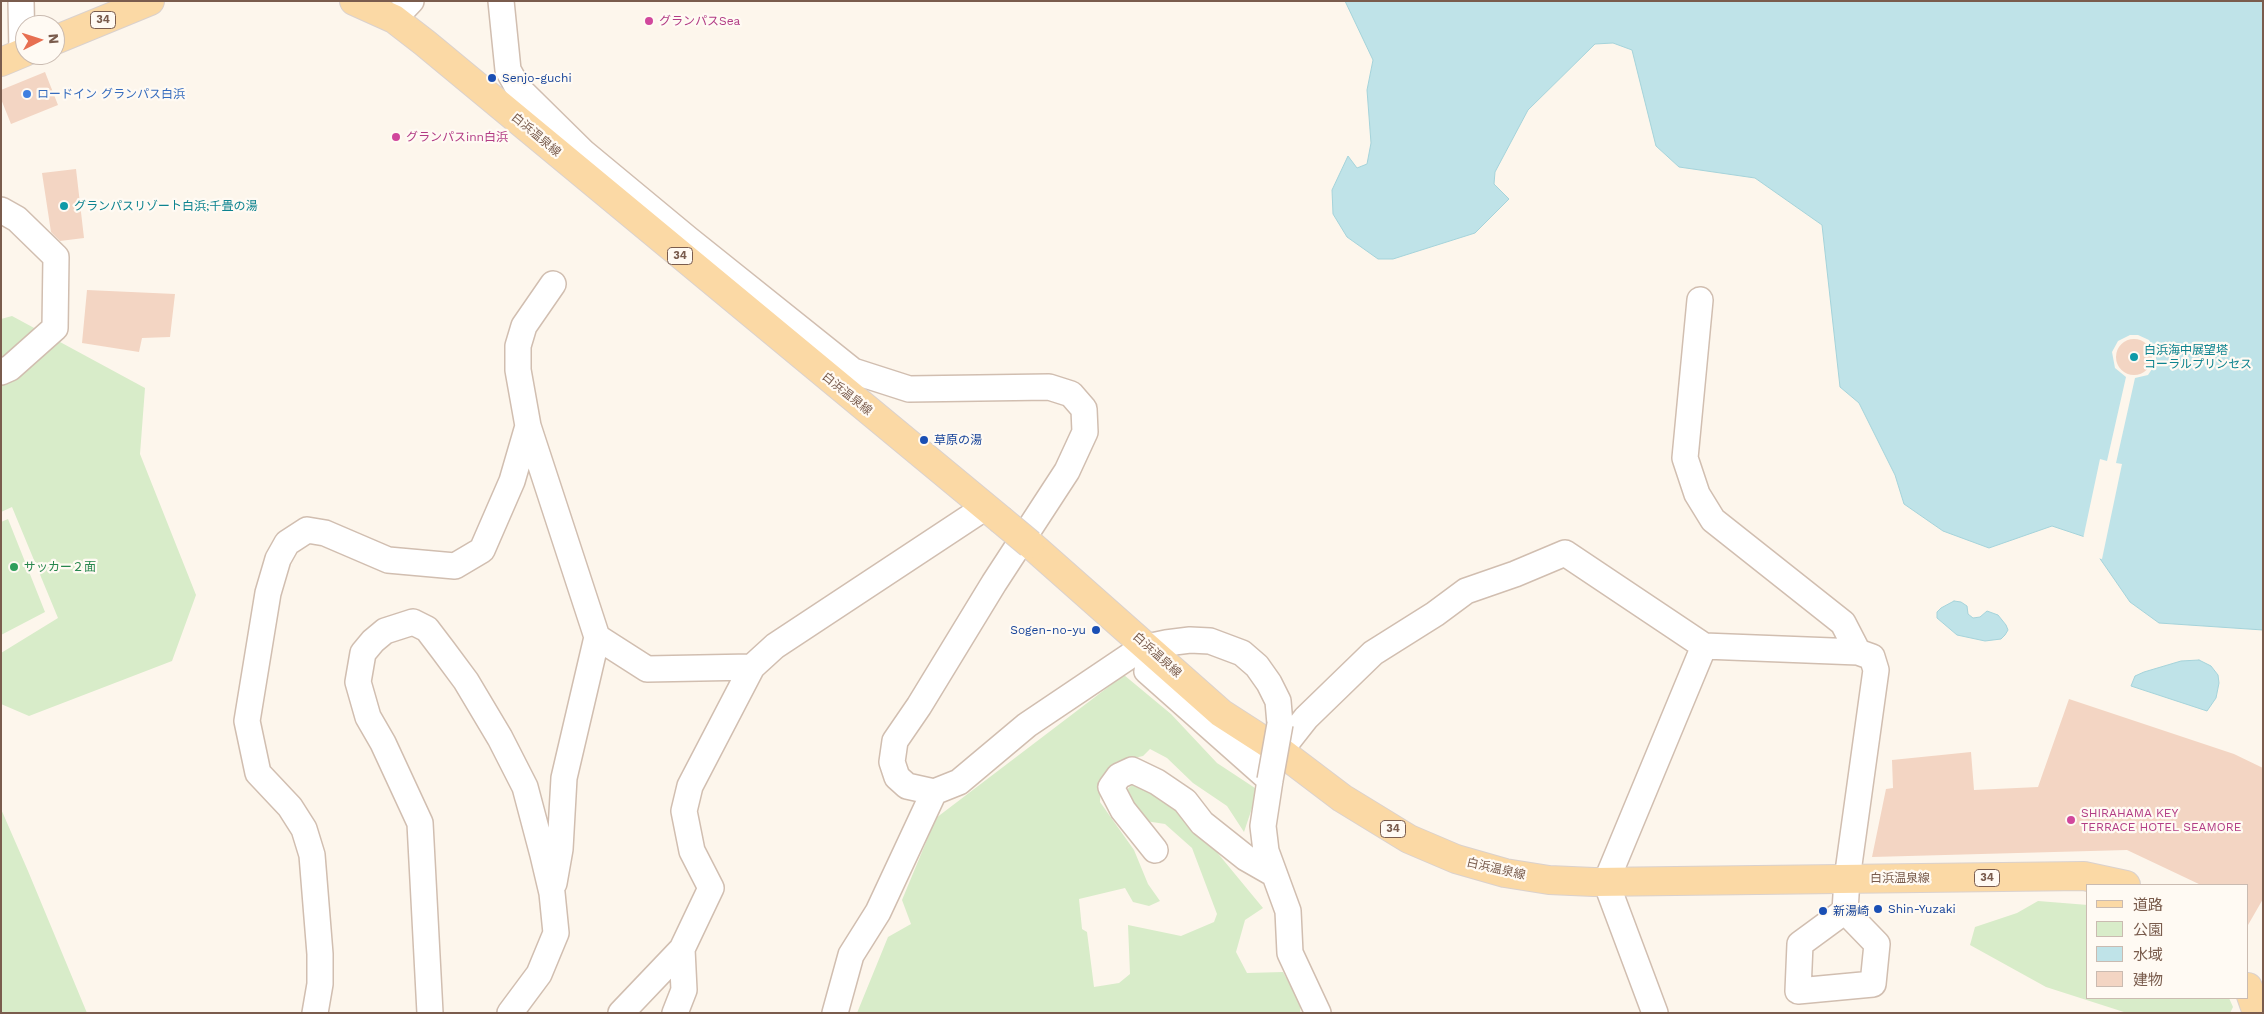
<!DOCTYPE html>
<meta charset="utf-8">
<style>
body{margin:0}
#map{position:relative;width:2264px;height:1014px;overflow:hidden;background:#fdf6ec;font-family:"Work Sans","Noto Sans JP",sans-serif}
canvas{display:block}
.frame{position:absolute;inset:0;border:2px solid #7a5c4d;pointer-events:none}
.legend{position:absolute;left:2086px;top:884px;width:162px;height:115px;box-sizing:border-box;background:#fffaf3;border:1px solid #cabbb1;margin:0;padding:6px 9px;list-style:none;font-size:15px;color:#7a5c4d}
.legend li{display:flex;align-items:center;gap:10px;height:25px}
.legend b{width:25px;border:1px solid #cabbb1}
.north{position:absolute;left:15px;top:15px;width:50px;height:50px;box-sizing:border-box;background:#fffaf3;border:1px solid #cabbb1;border-radius:50%;rotate:85deg;font-size:14px;font-weight:700;line-height:20px;text-align:center;color:#7a5c4d}
.north::after{content:'';display:block;margin:auto;width:18px;height:22px;background:#e76f51;clip-path:polygon(50% 0,100% 100%,50% 72%,0 100%)}
</style>
<div id="map">
<canvas width="2264" height="1014"></canvas>
<div class="frame"></div>
<ul class="legend">
<li><b style="height:6px;background:#fbd9a5"></b>道路</li>
<li><b style="height:14px;background:#d8ecc9"></b>公園</li>
<li><b style="height:14px;background:#bfe3e8"></b>水域</li>
<li><b style="height:14px;background:#f3d5c3"></b>建物</li>
</ul>
<div class="north">N</div>
</div>
<script>
const c = document.querySelector('canvas').getContext('2d');
c.lineJoin = 'round';
function fillPath(path, color) {
  c.fillStyle = color;
  c.fill(path, 'evenodd');
}
function shape(rows) {
  const path = new Path2D();
  for (const r of rows) {
    if (r.length === 3) {
      path.moveTo(r[0] + r[2], r[1]);
      path.arc(r[0], r[1], r[2], 0, 2 * Math.PI);
      continue;
    }
    path.moveTo(r[0], r[1]);
    for (let i = 2; i < r.length; i += 2) path.lineTo(r[i], r[i + 1]);
  }
  return path;
}
function trace(path, color, width, dash) {
  c.strokeStyle = color;
  c.lineWidth = width;
  c.lineCap = dash ? 'butt' : 'round';
  c.setLineDash(dash || []);
  c.stroke(path);
}
function drawText(font, color, halo, rows, align = 'center') {
  c.font = font + ' "Work Sans","Noto Sans JP",sans-serif';
  c.lineWidth = 4.5;
  c.setLineDash([]);
  c.textBaseline = 'middle';
  c.strokeStyle = halo;
  c.fillStyle = color;
  for (const [text, x, y, turn = 0] of rows) {
    c.save();
    c.translate(x, y);
    c.rotate((+turn || 0) * Math.PI / 180);
    c.textAlign = isNaN(turn) ? turn : align;
    if (halo) c.strokeText(text, 0, 0);
    c.fillText(text, 0, 0);
    c.restore();
  }
}
fillPath(shape([
 [12,316,145,388,140,454,196,595,172,661,29,716,1,704,1,653,58,618,12,507,1,512,1,319],
 [8,519,45,612,1,635,1,522],
 [1124,675,1171,714,1217,763,1258,790,1244,832,1227,806,1193,783,1167,758,1150,749,1143,756,1116,762,1101,782,1100,802,1134,850,1148,884,1160,901,1149,906,1133,902,1125,888,1079,899,1082,929,1087,932,1094,987,1119,983,1130,974,1128,925,1181,936,1214,922,1217,914,1192,848,1165,824,1139,820,1124,792,1132,785,1144,786,1187,816,1263,908,1245,920,1236,952,1247,973,1283,972,1301,1004,1300,1013,857,1013,888,937,911,924,902,900,936,818],
 [1,809,28,871,87,1013,1,1013],
 [2038,901,2088,905,2088,998,2229,998,2233,1007,2230,1013,2127,1013,2046,987,1970,945,1975,927,2017,913]
]), '#d8ecc9');
const water = shape([
 [1345,1,2263,1,2263,630,2159,623,2130,602,2085,537,2052,526,1989,548,1943,531,1904,504,1895,475,1859,403,1840,387,1822,225,1755,178,1679,167,1656,146,1632,50,1613,43,1595,44,1528,110,1495,172,1494,184,1509,199,1475,233,1393,259,1378,259,1347,237,1333,214,1332,190,1348,156,1357,168,1367,164,1371,143,1367,90,1373,60,1345,1],
 [1954,601,1961,602,1967,606,1968,614,1973,618,1980,617,1987,611,1998,615,2006,625,2008,630,2005,635,2001,639,1985,641,1957,635,1937,618,1937,612,1941,608,1954,601],
 [2199,660,2211,666,2218,675,2219,683,2216,698,2207,711,2131,686,2135,676,2144,672,2181,661,2199,660]
]);
fillPath(water, '#bfe3e8');
trace(water, '#a5d3da', 1);
fillPath(shape([
 [2130,335,2138,335,2149,340,2156,353,2156,363,2148,375,2135,378,2116,463,2122,464,2102,559,2096,558,2083,539,2100,459,2107,461,2126,377,2115,368,2112,352,2118,341]
]), '#fdf6ec');
fillPath(shape([
 [45,72,58,105,11,124,1,99,1,90],
 [76,169,84,238,60,241,51,232,42,173],
 [87,290,175,294,170,337,142,338,139,352,82,343],
 [2134,357,18],
 [2069,699,2234,754,2263,768,2263,899,2248,925,2248,885,2201,885,2127,850,1872,857,1886,789,1893,788,1892,760,1971,752,1974,790,2038,787]
]), '#f3d5c3');
const minor = shape([
 [21,1,22,53],
 [501,1,508,70,518,88,583,152,688,239,853,371,909,389,1049,387,1071,394,1084,409,1085,432,1067,471,994,583,919,706,895,741,892,762,897,777,907,786,934,792,959,782,1027,725,1134,653,1147,647,1166,643,1190,640,1210,641,1242,653,1257,666,1269,683,1278,701,1280,724],
 [394,19,411,1],
 [1,210,17,219,56,257,55,328,10,368,1,372],
 [553,284,524,326,518,346,518,370,528,426,597,637,564,778,560,849,554,883],
 [1700,300,1685,458,1697,494,1713,520,1843,623,1858,652],
 [597,637,647,669,752,667],
 [1153,652,1147,671,1270,780,1263,826,1266,851,1288,911,1290,953,1318,1013],
 [1280,751,1306,718,1373,653,1435,614,1466,591,1515,574,1565,553,1704,646,1858,652,1872,657,1876,670,1847,879,1845,911,1877,944,1873,984,1798,991,1800,944,1845,911],
 [1155,850,1123,810,1111,787,1119,776,1132,770,1157,782,1185,801,1202,823,1246,858,1274,874],
 [315,1013,320,984,320,954,312,855,304,829,290,807,258,773,247,721,268,593,278,559,287,543,307,530,325,533,388,560,455,566,482,550,512,481,528,426],
 [430,1013,420,823,383,743,368,717,358,682,363,653,373,641,385,631,413,622,427,629,443,650,466,681,500,738,525,787,543,855,552,893,556,933,539,974,510,1013],
 [621,1013,682,949,711,888,692,851,684,811,690,786,752,667,775,646,984,508],
 [675,1013,684,990,682,949],
 [835,1013,851,955,878,912,934,792],
 [1655,1013,1606,882,1704,646]
]);
const major = shape([
 [354,1,394,19,425,43,1000,519],
 [55,40,150,1],
 [1,62,25,52],
 [1030,544,1221,713,1280,751,1342,798,1409,839,1456,859,1505,873,1549,880,1594,882,2084,876,2126,885],
 [2248,987,2257,1013]
]);
trace(minor, '#d1beb0', 28);
trace(major, '#dad1cd', 30);
trace(minor, '#fff', 25);
trace(major, '#fbd9a5', 28);
const minorBridge = shape([
 [1270,780,1280,724]
]);
const majorBridge = shape([
 [1000,519,1030,544]
]);
trace(minorBridge, '#d1beb0', 28, []);
trace(majorBridge, '#dad1cd', 30, []);
trace(minorBridge, '#fff', 25);
trace(majorBridge, '#fbd9a5', 28);
for (const [x, y, r, color] of [
 [649,21,5,"#d1479c"],
 [492,78,5,"#1a4fb4"],
 [27,94,5,"#3f7fe0"],
 [396,137,5,"#d1479c"],
 [64,206,5,"#0f9aa8"],
 [2134,357,5,"#0f9aa8"],
 [924,440,5,"#1a4fb4"],
 [14,567,5,"#2e9e5b"],
 [1096,630,5,"#1a4fb4"],
 [2071,820,5,"#d1479c"],
 [1878,909,5,"#1a4fb4"],
 [1823,911,5,"#1a4fb4"]
]) {
  const dot = new Path2D();
  dot.arc(x, y, r, 0, 2 * Math.PI);
  c.fillStyle = color;
  c.fill(dot);
  trace(dot, '#fffaf3', 2);
}
for (const [x, y, w] of [
 [103,20,25],
 [680,256,25],
 [1393,829,25],
 [1987,878,25]
]) {
  const box = new Path2D();
  box.roundRect(x - w / 2, y - 8.5, w, 17, 4);
  c.fillStyle = '#fffaf3';
  c.fill(box);
  trace(box, '#7a5c4d', 1);
}
drawText('bold 11px', '#7a5c4d', null, [
 ["34",103,20],
 ["34",680,256],
 ["34",1393,829],
 ["34",1987,878]
]);
drawText('12px', '#b23c85', '#fffaf3', [
 ["グランパスSea",659,21],
 ["グランパスinn白浜",406,137],
 ["SHIRAHAMA KEY",2081,813],
 ["TERRACE HOTEL SEAMORE",2081,827]
], 'left');
drawText('12px', '#164399', '#fffaf3', [
 ["Senjo-guchi",502,78],
 ["草原の湯",934,440],
 ["Sogen-no-yu",1086,630,"right"],
 ["Shin-Yuzaki",1888,909],
 ["新湯崎",1833,911]
], 'left');
drawText('12px', '#366cbe', '#fffaf3', [
 ["ロードイン グランパス白浜",37,94]
], 'left');
drawText('12px', '#7a5c4d', '#fffaf3', [
 ["白浜温泉線",536,135,40],
 ["白浜温泉線",847,394,39],
 ["白浜温泉線",1157,655,42],
 ["白浜温泉線",1496,869,13],
 ["白浜温泉線",1900,878]
]);
drawText('12px', '#0d838f', '#fffaf3', [
 ["グランパスリゾート白浜;千畳の湯",74,206],
 ["白浜海中展望塔",2144,350],
 ["コーラルプリンセス",2144,364]
], 'left');
drawText('12px', '#27864d', '#fffaf3', [
 ["サッカー２面",24,567]
], 'left');
</script>
